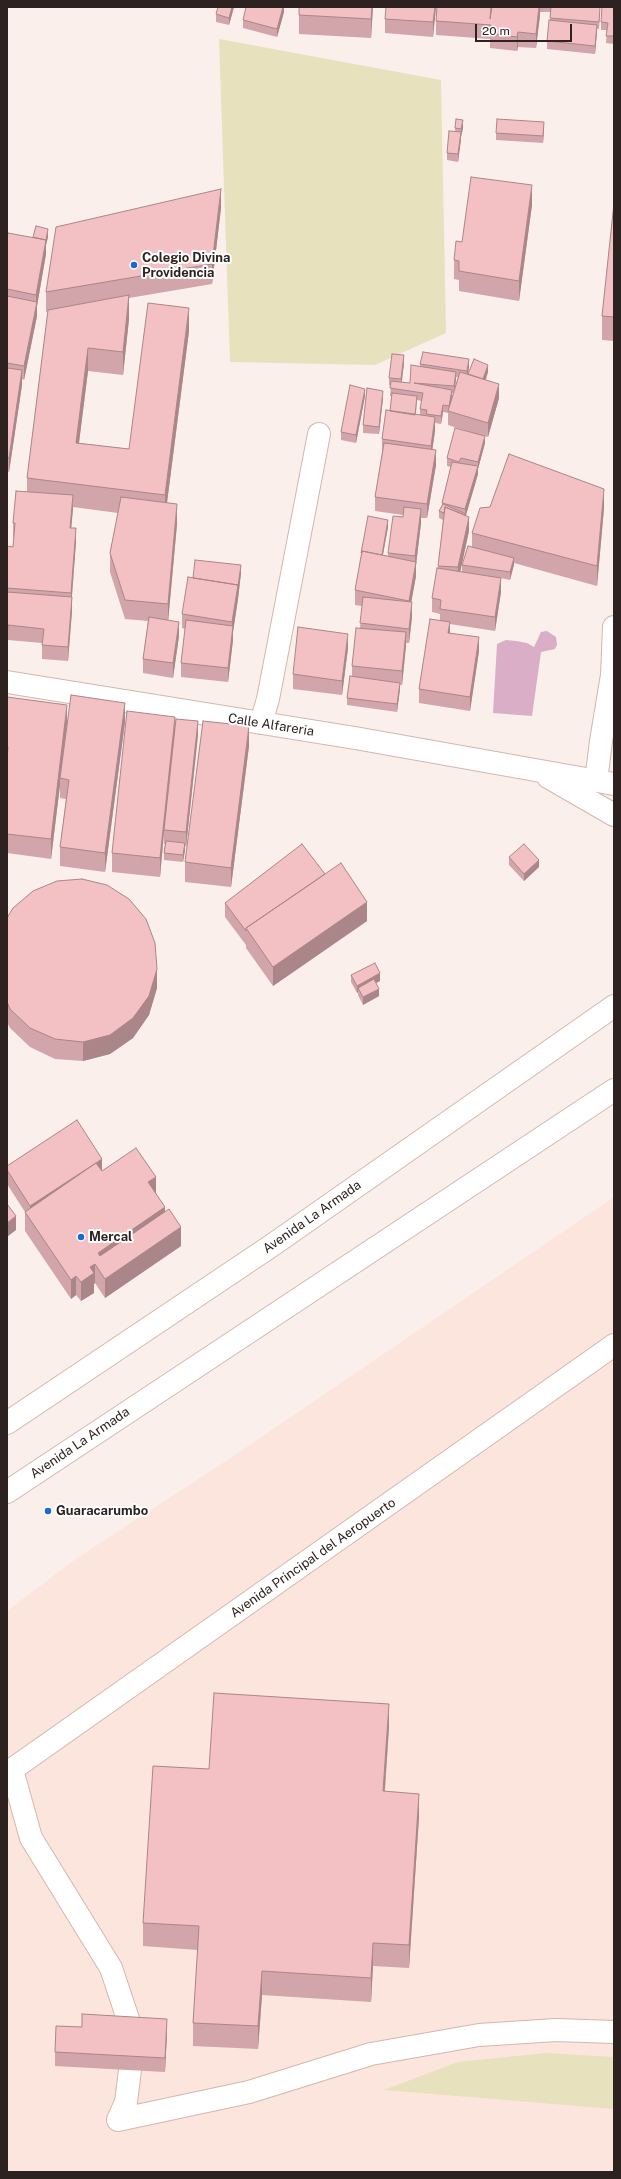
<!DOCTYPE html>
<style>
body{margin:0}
#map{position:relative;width:621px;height:2179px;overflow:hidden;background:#fbefeb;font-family:"Public Sans",sans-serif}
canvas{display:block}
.frame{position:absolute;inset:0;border:8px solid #2d221f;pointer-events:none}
.scale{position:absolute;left:475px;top:24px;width:97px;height:18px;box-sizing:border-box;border:2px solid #2d221f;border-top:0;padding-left:5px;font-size:12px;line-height:14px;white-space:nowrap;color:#2d221f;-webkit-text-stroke:3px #fff;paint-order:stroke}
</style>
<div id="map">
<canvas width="621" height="2179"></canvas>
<div class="frame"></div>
<div class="scale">20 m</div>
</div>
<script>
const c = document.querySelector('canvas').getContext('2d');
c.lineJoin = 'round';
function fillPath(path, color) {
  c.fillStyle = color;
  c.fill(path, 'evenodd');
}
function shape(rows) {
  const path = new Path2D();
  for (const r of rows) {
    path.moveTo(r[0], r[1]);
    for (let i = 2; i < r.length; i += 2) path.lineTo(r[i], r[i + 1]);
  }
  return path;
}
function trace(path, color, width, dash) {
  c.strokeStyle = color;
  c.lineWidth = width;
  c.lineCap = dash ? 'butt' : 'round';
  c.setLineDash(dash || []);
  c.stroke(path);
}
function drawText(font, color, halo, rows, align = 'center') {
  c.font = font + ' "Public Sans",sans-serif';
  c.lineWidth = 4;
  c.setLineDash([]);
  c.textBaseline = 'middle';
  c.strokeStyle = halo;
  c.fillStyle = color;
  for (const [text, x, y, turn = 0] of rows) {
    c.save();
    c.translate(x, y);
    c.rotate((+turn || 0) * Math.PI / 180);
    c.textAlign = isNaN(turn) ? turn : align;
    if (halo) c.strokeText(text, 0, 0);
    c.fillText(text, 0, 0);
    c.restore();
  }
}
fillPath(shape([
 [614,1197,614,2172,7,2172,7,1611,77,1558,232,1457]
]), '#fce5dd');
fillPath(shape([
 [219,39,441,80,446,333,375,365,230,362],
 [546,2053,614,2057,614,2109,384,2090,458,2062]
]), '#e8e1bd');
fillPath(shape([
 [547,631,556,637,557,645,555,649,541,652,532,716,493,713,497,644,506,640,516,641,527,643,534,647,541,632]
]), '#d9aec6');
const minor = shape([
 [7,682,355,738,614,784],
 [261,723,268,699,319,434],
 [548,777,614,815],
 [596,781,601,741,612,675,614,627],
 [12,1770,31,1838,111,1968,132,2031],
 [7,1773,614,1345],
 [130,2070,126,2102,118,2120,249,2092,371,2054,479,2035,556,2030,614,2032]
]);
const major = shape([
 [7,1423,271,1246,614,1006],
 [7,1492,614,1090]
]);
trace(minor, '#d3b7ad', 24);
trace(major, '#d3b7ad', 24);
trace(minor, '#fff', 22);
trace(major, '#fff', 22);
fillPath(shape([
 [234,7,229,25,216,22,216,14],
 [284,7,284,12,277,37,243,28,243,20],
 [373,7,371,38,299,34,299,15],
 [436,7,433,37,385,33,385,19],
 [437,7,597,7,600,15,599,29,597,29,595,54,547,49,547,41,551,12,540,12,536,48,518,47,517,51,490,48,490,39,436,35,436,21],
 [614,7,614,44,606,43,607,30,601,30,601,22],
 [455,128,463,128,461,137,458,162,447,160,447,153,455,132],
 [544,130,543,143,496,140,496,133],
 [614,203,614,341,602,340,602,316],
 [532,205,519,301,459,291,459,280,454,279,454,260,462,242],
 [221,208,212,284,129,298,129,319,123,375,88,371,79,443,129,449,189,331,167,503,177,524,168,620,179,636,173,678,143,673,143,659,148,621,125,619,110,572,110,553,118,513,73,507,71,528,76,542,72,597,72,611,68,661,42,659,42,643,8,640,7,650,7,546,13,547,14,537,13,537,13,523,27,492,27,478,48,311,46,312,46,292],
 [36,226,48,237,46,245,46,254,37,306,37,316,24,380,22,379,22,385,9,472,7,471,7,238,33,238],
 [404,363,402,382,410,383,420,366,420,364,469,367,468,374,488,372,486,380,499,398,488,437,485,436,485,443,478,469,478,474,466,515,469,531,460,572,462,572,462,565,472,546,472,533,604,508,597,586,514,563,510,580,501,578,501,592,495,631,450,624,450,633,479,651,470,711,419,703,419,689,440,620,440,614,432,612,432,598,438,568,443,520,439,518,439,511,442,505,442,503,451,467,447,466,447,458,473,433,448,425,448,413,443,412,441,424,435,423,435,431,432,450,436,465,427,518,421,518,421,523,416,565,416,576,411,602,412,617,409,643,406,643,402,685,400,685,397,712,347,705,347,698,352,677,352,666,360,628,362,606,355,605,355,590,361,557,361,553,388,527,383,555,388,556,388,553,403,517,403,515,375,511,375,497,382,453,382,439,390,411,392,396,390,396,391,385,389,385,389,378],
 [456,377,458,377,454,390,456,380],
 [452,393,453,393,451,401,452,398],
 [417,400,422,401,420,409,420,415,416,415],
 [365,396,356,443,341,440,341,432],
 [383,398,379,434,363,433,363,425],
 [241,573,238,599,233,632,233,640,228,682,181,677,181,663,185,629,182,628,182,614,193,578],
 [348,648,342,695,293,689,293,674],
 [7,697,67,722,125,722,105,872,60,866,60,847,66,799,60,798,60,785,51,859,7,853],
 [175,731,198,735,186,847,185,846,183,862,164,860,164,853,165,844,164,844,164,835,160,877,112,872,112,853],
 [249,746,231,887,185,882,185,862],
 [509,857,539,867,524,881,509,865],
 [325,874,367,921,273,986,246,948,246,945,225,917,225,903],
 [7,918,157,988,149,1015,133,1038,110,1054,83,1061,55,1059,30,1047,10,1028,7,1022],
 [351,975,380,981,376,983,379,996,363,1005,358,995,358,992,357,993,351,982],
 [7,1166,102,1171,156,1193,165,1211,181,1246,105,1298,95,1283,94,1284,94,1293,81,1301,76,1295,71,1299,25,1231,25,1212,7,1184],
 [389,1727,385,1791,419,1817,409,1968,373,1966,371,2002,262,1995,258,2049,193,2046,193,2023,198,1950,143,1946,143,1923,209,1769],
 [167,2033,165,2072,55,2066,55,2052]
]), '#d1a5a9');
fillPath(shape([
 [232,7,234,7,229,25,229,18],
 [283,7,284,7,284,12,277,37,277,29],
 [372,7,373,7,371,38,371,19],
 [435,7,436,7,433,37,433,22],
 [539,7,540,7,540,16,536,48,536,34],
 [597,25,597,33,595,54,595,46],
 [518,32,518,47,517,51,517,37],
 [463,120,463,128,461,137,461,129],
 [544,122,544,130,543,143,543,136],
 [461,132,461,140,458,162,458,154],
 [532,185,532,205,519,301,519,281],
 [221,189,221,208,212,284,212,264],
 [48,229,48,237,46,245,46,254,37,306,37,316,24,380,24,366,36,304,36,295],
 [129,295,129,319,123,375,123,352],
 [189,308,189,331,165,518,165,495],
 [88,348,88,371,76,466,76,443],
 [404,355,404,363,401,386,401,379],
 [469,359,469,367,467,379,467,371],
 [488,365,488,372,482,388,482,381],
 [22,370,22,385,9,472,9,458],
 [456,372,456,380,454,393,454,386],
 [499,384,499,398,488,437,488,423],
 [365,389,365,396,356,443,356,435],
 [452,390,452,398,450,411,449,406],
 [383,391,383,398,379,434,379,427],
 [443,405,443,412,441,424,441,416],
 [435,417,435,431,431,460,431,446],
 [485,436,485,443,478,469,478,474,466,515,466,521,465,509,478,467,478,462],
 [436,450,436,465,427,518,427,504],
 [604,489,604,508,597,586,597,566],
 [73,495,73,509,70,542,70,528],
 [177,504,177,524,168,623,168,604],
 [421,509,421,523,416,565,416,576,409,615,409,601,415,565,415,556],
 [469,517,469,531,458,582,458,567],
 [388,520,388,527,381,565,381,557],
 [76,528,76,542,71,607,71,593],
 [514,558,514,565,510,580,510,572],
 [241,565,241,573,238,599,233,632,233,640,228,682,228,668,232,632,232,622],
 [501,578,501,592,495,631,495,617],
 [72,597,72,611,68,661,68,647],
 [412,602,412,617,409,643,409,629],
 [179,622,179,636,173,678,173,663],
 [450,622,450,636,448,633],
 [8,625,8,640,7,650,7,636],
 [406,632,406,647,402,685,402,671],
 [348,634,348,648,342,695,342,681],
 [479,637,479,651,470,711,470,697],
 [400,683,400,690,397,712,397,704],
 [125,703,125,722,105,872,105,853],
 [67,705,67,724,60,778,60,785,51,859,51,839],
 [175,717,175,736,164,830,160,877,160,858],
 [198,721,198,735,186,847,186,832],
 [249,726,249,746,231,887,231,868],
 [185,843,185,851,183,862,183,855],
 [539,860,539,867,524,881,524,874],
 [367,902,367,921,273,986,273,967],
 [157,969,157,988,149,1015,133,1038,110,1054,83,1061,83,1042],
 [380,973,380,981,360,991,358,988,358,992,357,993,357,986],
 [379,989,379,996,363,1005,363,997],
 [102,1159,102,1173,30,1220,30,1206],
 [156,1177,156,1196,148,1182],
 [165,1207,165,1226,100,1271,98,1253],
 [16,1216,16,1230,7,1237,7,1223],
 [181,1227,181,1246,105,1298,105,1279],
 [95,1264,95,1283,94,1284,94,1293,81,1301,81,1282,90,1267],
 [76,1276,76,1295,71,1299,71,1280],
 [389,1704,389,1727,383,1814,383,1791],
 [419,1794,419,1817,409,1968,409,1945],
 [373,1943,373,1966,371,2002,371,1978],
 [262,1971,262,1995,258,2049,258,2026],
 [167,2019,167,2033,165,2072,165,2058]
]), '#aa8689');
const building = shape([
 [218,7,232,7,229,18,216,14,218,7],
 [246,7,283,7,277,29,243,20,246,7],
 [299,7,372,7,371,19,299,15,299,7],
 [386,7,435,7,433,22,385,19,386,7],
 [437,7,491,7,490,19,492,7,539,7,536,34,518,32,517,37,490,34,491,25,436,21,437,7],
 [551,7,600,7,599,22,550,18,551,7],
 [602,7,614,7,614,36,606,36,608,23,601,22,602,7],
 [549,20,597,25,595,46,547,41,549,20],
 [456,119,463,120,461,129,455,128,456,119],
 [497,119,544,122,543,136,496,133,497,119],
 [449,131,461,132,458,154,447,153,449,131],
 [471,177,532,185,519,281,459,271,459,261,454,260,456,241,462,242,471,177],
 [221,189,212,264,46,292,56,227,221,189],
 [614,203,614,317,602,316,614,203],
 [36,226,48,229,46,240,33,237,36,226],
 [8,233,46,240,36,295,7,289,7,238,8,233],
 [129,295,123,352,88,348,76,443,129,449,148,303,189,308,165,495,27,478,48,310,129,295],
 [7,296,37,302,24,366,7,363,7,296],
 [423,352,469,359,467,371,420,364,423,352],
 [392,354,404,355,401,379,389,378,392,354],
 [474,359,488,365,483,379,468,374,474,359],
 [411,365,456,372,454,386,414,383,452,390,449,406,443,405,441,416,426,414,427,410,420,409,423,393,390,388,391,381,410,383,411,365],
 [7,368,22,370,9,458,7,457,7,368],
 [460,372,499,384,488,423,448,411,460,372],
 [350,385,365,389,356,435,341,432,350,385],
 [367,388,383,391,379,427,363,425,367,388],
 [392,393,417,396,415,415,390,411,392,393],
 [386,410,435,417,431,446,382,439,386,410],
 [455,428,485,436,478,462,461,458,459,462,447,458,455,428],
 [384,443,436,450,427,504,375,497,384,443],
 [509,454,604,489,597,566,472,533,480,508,490,507,509,454],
 [452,462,478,466,465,509,442,503,452,462],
 [16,491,73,495,70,528,76,528,71,593,7,588,7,546,13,547,15,523,13,523,16,491],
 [121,497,177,504,168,604,125,600,110,553,121,497],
 [443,504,466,514,465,515,445,507,444,513,439,511,443,504],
 [404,507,421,509,415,556,388,553,393,516,403,517,404,507],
 [445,507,469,517,458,567,438,566,445,507],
 [368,516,388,520,382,555,362,551,362,553,361,553,368,516],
 [468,546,514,558,510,572,462,565,468,546],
 [362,551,416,562,409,601,355,590,362,551],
 [195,560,241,565,238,586,238,585,193,578,195,560],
 [437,568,501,578,495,617,440,609,441,600,432,598,437,568],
 [188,577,238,585,232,622,182,614,188,577],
 [7,592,72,597,68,647,42,645,44,629,8,625,7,636,7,592],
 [363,597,412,602,409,629,360,623,363,597],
 [149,617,179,622,173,663,143,659,149,617],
 [430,619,450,622,448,633,479,637,470,697,419,689,430,619],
 [186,620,233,626,228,668,181,663,186,620],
 [298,627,348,634,342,681,293,674,298,627],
 [356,628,406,632,402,671,352,666,356,628],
 [350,676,400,683,397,704,347,698,350,676],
 [71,695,125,703,105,853,60,847,69,780,60,778,71,695],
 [7,697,67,705,51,839,7,834,7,759,8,747,7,747,7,697],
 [127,711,175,717,160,858,112,853,127,711],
 [176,719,198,721,186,832,164,830,176,719],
 [203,721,249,726,231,868,185,862,203,721],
 [166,841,185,843,183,855,164,853,166,841],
 [302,844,325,874,315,881,246,928,246,931,225,903,302,844],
 [524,844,539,860,524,874,509,857,524,844],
 [341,863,367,902,273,967,246,928,341,863],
 [82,879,107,885,129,899,146,919,155,943,157,969,149,996,133,1018,110,1035,83,1042,55,1039,30,1028,10,1009,7,1002,7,918,13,908,33,891,57,881,82,879],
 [375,963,380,973,357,986,351,975,375,963],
 [374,979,379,989,363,997,358,988,374,979],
 [77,1120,102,1159,30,1206,7,1170,7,1166,77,1120],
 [136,1148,156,1177,148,1182,165,1207,98,1253,100,1256,169,1209,181,1227,105,1279,95,1264,90,1267,94,1273,81,1282,76,1276,71,1280,25,1212,96,1163,102,1171,136,1148],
 [7,1204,16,1216,7,1223,7,1204],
 [214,1693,389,1704,383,1791,419,1794,409,1945,373,1943,371,1978,262,1971,258,2026,193,2023,199,1926,143,1923,153,1766,209,1769,214,1693],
 [82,2014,167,2019,165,2058,55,2052,56,2026,82,2027,82,2014]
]);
fillPath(building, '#f3c0c4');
trace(building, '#aa8689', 1);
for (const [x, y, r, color] of [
 [134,265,4,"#1a68d3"],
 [81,1237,4,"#1a68d3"],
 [48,1511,4,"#1a68d3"]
]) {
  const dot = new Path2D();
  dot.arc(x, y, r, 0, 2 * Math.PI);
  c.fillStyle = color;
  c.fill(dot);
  trace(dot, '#fff', 1.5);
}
drawText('bold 13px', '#2d221f', '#fff', [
 ["Colegio Divina",142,258],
 ["Providencia",142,273],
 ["Mercal",89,1237],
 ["Guaracarumbo",56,1511]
], 'left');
drawText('13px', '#2d221f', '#fff', [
 ["Calle Alfareria",271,725,9],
 ["Avenida La Armada",312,1217,-35],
 ["Avenida La Armada",80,1443,-34],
 ["Avenida Principal del Aeropuerto",313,1558,-35]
]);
</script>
